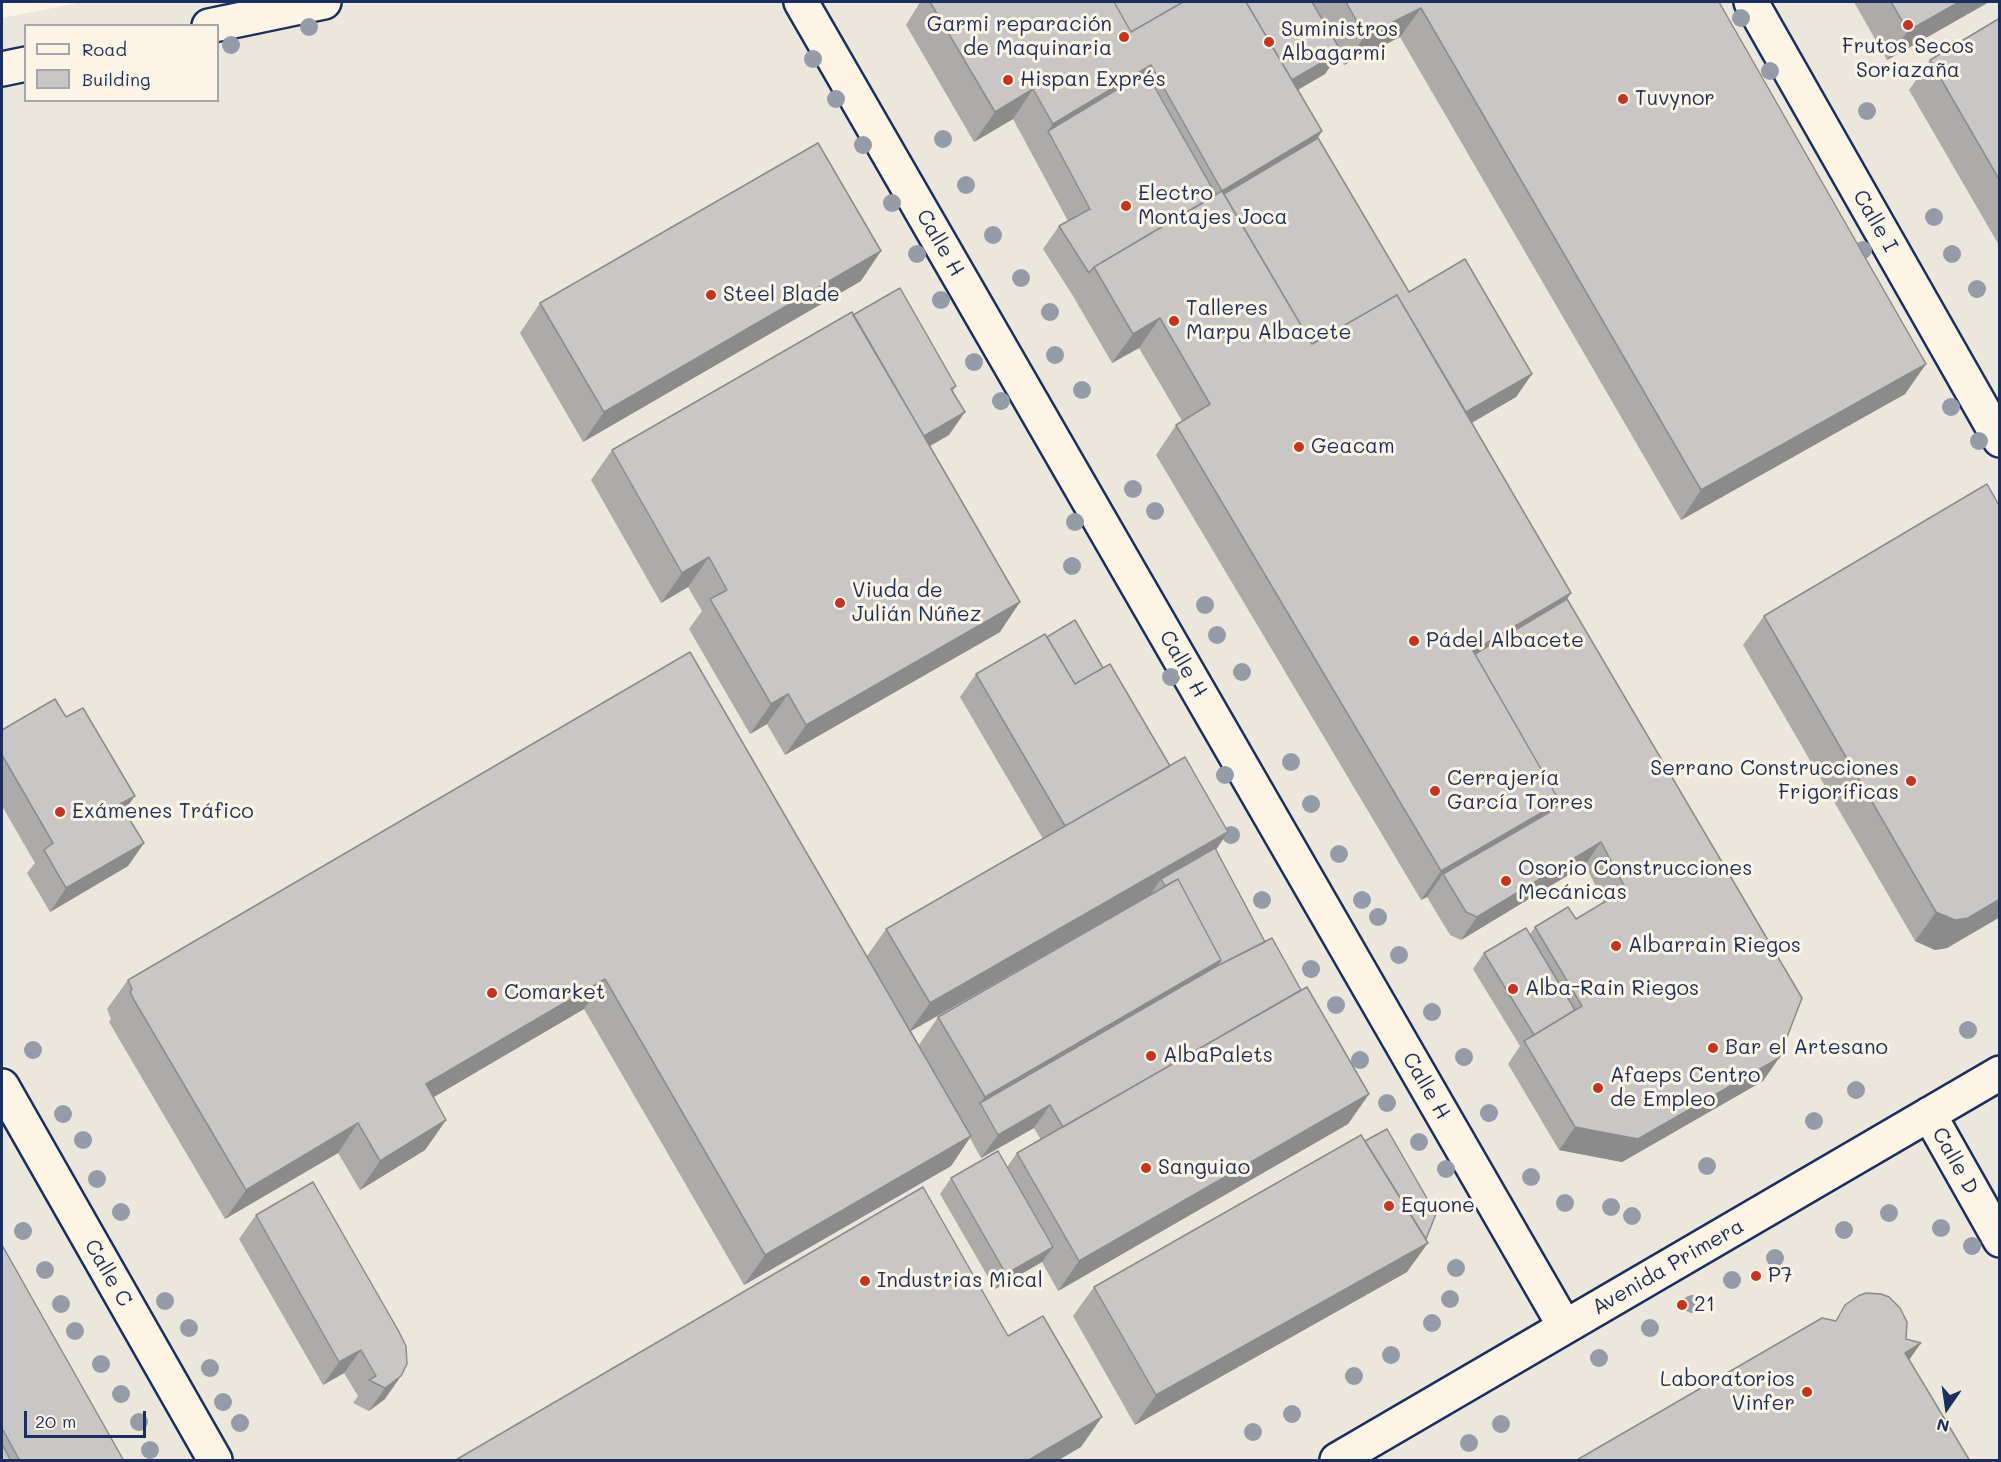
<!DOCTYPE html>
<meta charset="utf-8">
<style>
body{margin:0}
#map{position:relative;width:2001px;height:1462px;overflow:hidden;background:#fcf5e5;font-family:Mali,sans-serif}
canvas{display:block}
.frame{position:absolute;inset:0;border:3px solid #1b2f5e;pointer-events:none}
.legend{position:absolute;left:24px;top:24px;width:195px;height:78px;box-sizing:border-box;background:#fcf5e5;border:2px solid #a2a6af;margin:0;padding:8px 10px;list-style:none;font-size:18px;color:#1b2f5e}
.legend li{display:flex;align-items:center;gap:12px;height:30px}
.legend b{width:30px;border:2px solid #a2a6af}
.north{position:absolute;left:1917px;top:1378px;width:60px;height:60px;-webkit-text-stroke:4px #fcf5e5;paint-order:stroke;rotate:193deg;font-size:16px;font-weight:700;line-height:24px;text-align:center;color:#1b2f5e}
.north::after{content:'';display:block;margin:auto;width:21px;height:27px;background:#1b2f5e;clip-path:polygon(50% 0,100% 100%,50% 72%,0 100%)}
.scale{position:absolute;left:24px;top:1411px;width:122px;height:27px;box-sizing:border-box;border:3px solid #1b2f5e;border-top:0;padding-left:8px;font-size:18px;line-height:21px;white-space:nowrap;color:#1b2f5e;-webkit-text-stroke:4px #fcf5e5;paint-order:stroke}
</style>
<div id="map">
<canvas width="2001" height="1462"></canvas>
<div class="frame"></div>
<ul class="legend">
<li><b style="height:8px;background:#fcf5e5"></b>Road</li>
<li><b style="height:16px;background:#c8c7c6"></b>Building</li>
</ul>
<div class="north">N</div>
<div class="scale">20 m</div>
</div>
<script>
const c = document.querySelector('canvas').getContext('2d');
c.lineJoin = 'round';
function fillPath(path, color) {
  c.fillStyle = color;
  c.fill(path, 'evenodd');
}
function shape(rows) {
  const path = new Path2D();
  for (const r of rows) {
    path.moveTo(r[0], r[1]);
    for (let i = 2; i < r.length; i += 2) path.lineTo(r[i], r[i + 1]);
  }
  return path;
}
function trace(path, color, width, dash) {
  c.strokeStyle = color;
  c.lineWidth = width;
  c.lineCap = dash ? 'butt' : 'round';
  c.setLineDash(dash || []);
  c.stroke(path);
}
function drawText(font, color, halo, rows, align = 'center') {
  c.font = font + ' Mali,sans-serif';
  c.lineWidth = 6;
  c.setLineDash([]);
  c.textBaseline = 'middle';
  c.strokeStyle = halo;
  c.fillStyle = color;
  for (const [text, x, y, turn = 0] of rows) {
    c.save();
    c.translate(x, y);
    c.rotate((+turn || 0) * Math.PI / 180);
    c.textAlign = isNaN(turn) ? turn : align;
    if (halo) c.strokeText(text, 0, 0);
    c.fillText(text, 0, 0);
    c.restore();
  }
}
fillPath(shape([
 [83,2,1999,2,1999,1460,2,1460,2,18],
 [26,26,218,26,218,100,26,100]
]), '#ece7dc');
const minor = shape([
 [801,2,1565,1327],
 [1751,2,2000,440],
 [209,26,324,2],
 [2,69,26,64],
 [2,1086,215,1460],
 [1929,1114,2000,1240],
 [1337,1460,2000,1073]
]);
trace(minor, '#1b2f5e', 38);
trace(minor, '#fcf5e5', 33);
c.fillStyle = '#969ba8';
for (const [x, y] of [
 [1741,18],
 [309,27],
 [231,45],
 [813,59],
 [1770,71],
 [836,99],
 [1867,111],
 [943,139],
 [863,145],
 [966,185],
 [892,203],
 [1934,217],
 [993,235],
 [1863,250],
 [917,254],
 [1952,254],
 [1021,278],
 [1977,289],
 [941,300],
 [1050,312],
 [1055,355],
 [974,362],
 [1082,390],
 [1001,401],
 [1951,407],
 [1979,441],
 [1133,489],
 [1155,511],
 [1075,522],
 [1072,566],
 [1205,605],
 [1217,635],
 [1242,672],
 [1171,677],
 [1291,762],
 [1225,775],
 [1311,804],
 [1231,835],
 [1339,854],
 [1262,900],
 [1362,900],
 [1378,917],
 [1399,955],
 [1311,969],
 [1336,1005],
 [1432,1012],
 [1968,1030],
 [33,1050],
 [1464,1057],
 [1360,1060],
 [1856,1090],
 [1387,1103],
 [1489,1113],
 [63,1114],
 [1814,1121],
 [83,1140],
 [1419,1142],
 [1707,1166],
 [1446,1169],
 [1531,1177],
 [97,1179],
 [1565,1203],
 [1611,1207],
 [121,1212],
 [1889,1213],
 [1632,1216],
 [1941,1228],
 [1844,1230],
 [23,1231],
 [1972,1246],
 [1775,1258],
 [1456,1268],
 [45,1270],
 [1732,1280],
 [1450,1299],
 [165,1301],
 [61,1304],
 [1692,1304],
 [1432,1323],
 [189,1328],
 [1650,1328],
 [75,1331],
 [1391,1355],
 [1599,1358],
 [101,1364],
 [210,1368],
 [1354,1376],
 [121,1394],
 [223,1402],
 [1292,1414],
 [139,1422],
 [240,1423],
 [1501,1424],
 [1253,1432],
 [1469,1443],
 [150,1450]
]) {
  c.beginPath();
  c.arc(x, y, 9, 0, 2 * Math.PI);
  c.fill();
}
fillPath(shape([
 [920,2,1719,2,1926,364,1905,394,1681,520,1400,37,1344,65,1338,54,1325,74,1298,90,1322,131,1318,138,1409,292,1532,374,1516,397,1472,423,1571,593,1567,599,1779,1058,1763,1081,1622,1162,1559,1150,1508,1064,1520,1046,1473,969,1484,953,1530,934,1535,927,1576,919,1604,902,1585,865,1461,940,1450,935,1427,897,1421,900,1156,455,1176,425,1182,421,1139,348,1112,363,1073,296,1043,249,1059,226,1068,221,1013,119,974,142,906,25],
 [1854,2,1989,2,1887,60],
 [2000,18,2000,247,1909,90,1930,60],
 [861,281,583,442,520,333,540,303],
 [853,315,956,386,953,391,949,435,930,446,1000,632,785,755,767,724,750,734,689,629,702,611,688,587,661,603,591,480,612,450],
 [2000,507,2000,917,1947,948,1935,950,1915,941,1743,645,1764,616],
 [1047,637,1103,668,1170,766,1228,832,1216,850,1265,942,1301,990,1369,1094,1348,1124,1058,1291,1042,1262,995,1289,940,1194,951,1178,1007,1167,1017,1153,1041,1140,1034,1128,981,1158,970,1138,951,1166,744,1285,584,1009,433,1097,446,1120,425,1150,360,1190,338,1153,225,1219,109,1022,111,1019,107,1009,128,980,867,956,886,929,1043,839,960,697,976,674],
 [1150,895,938,1017,919,1045,911,1031],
 [66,717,144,843,128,866,50,912,27,873,35,863,2,806,2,730],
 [1365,1141,1407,1272,1135,1425,1073,1316,1094,1287],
 [256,1215,398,1330,385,1399,369,1411,353,1403,358,1396,344,1373,323,1385,239,1239],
 [2,1245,124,1461,2,1461]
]), '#acabaa');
fillPath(shape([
 [1959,2,1989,2,1887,60,1908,31],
 [1421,8,1400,37,1344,65,1365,36],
 [1341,51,1325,74,1269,106,1286,83],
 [1151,65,1130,95,1048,131,1053,124],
 [1033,89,1013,119,974,142,995,112],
 [1322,131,1301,161,1223,208,1222,191],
 [881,251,861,281,583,442,604,412],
 [1160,318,1139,348,1112,363,1133,334],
 [1926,364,1905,394,1681,520,1701,490],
 [1532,374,1516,397,1443,439,1459,416],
 [965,412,949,435,900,463,916,440],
 [709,557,688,587,661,603,682,573],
 [1571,593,1550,622,1474,668,1473,651],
 [1020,602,1000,632,785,755,806,725],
 [788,694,767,724,750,734,771,704],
 [135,796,118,819,120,804],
 [1560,802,1539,832,1443,874,1427,897,1421,900,1441,871],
 [1228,832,1207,862,1161,879,1150,895,909,1032,930,1003],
 [1601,842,1585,865,1461,940,1477,917],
 [144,843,128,866,50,912,66,888],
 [2000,899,2000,917,1947,948,1935,950,1915,941,1936,912],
 [1221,960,1212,974,980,1103,985,1097],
 [605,979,584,1009,405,1114,426,1084],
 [1779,1058,1763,1081,1622,1162,1559,1150,1575,1127],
 [1369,1094,1348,1124,1058,1291,1079,1261],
 [1050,1105,1034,1128,981,1158,998,1135],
 [446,1120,425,1150,360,1190,380,1161],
 [358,1123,338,1153,225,1219,246,1190],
 [971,1136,951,1166,744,1285,765,1255],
 [1428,1243,1407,1272,1135,1425,1156,1395],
 [1053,1247,1042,1262,995,1289,1006,1274],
 [1921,1343,1900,1373,1905,1353],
 [361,1350,344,1373,323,1385,339,1362],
 [401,1376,385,1399,369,1411,385,1388],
 [1102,1417,1081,1447,1057,1461,1027,1461]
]), '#8c8b8b');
const building = shape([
 [930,2,1114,2,1131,32,1183,2,1246,2,1322,131,1222,191,1151,65,1053,124,1033,89,995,112,930,2],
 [1114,2,1183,2,1131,32,1114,2],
 [1246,2,1312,2,1341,51,1292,80,1246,2],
 [1346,2,1719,2,1926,364,1701,490,1421,8,1365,36,1346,2],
 [1891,2,1959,2,1908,31,1891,2],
 [2000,18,2000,181,1930,60,2000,18],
 [1146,72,1216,195,1094,267,1089,273,1059,226,1090,209,1048,131,1146,72],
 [1318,138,1409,292,1465,259,1532,374,1466,412,1397,295,1312,344,1224,194,1318,138],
 [818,143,881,251,604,412,540,303,818,143],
 [1222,191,1312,344,1397,295,1571,593,1473,651,1560,802,1441,871,1176,425,1210,404,1160,318,1133,334,1094,267,1222,191],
 [900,288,956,386,951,389,965,412,924,436,853,315,900,288],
 [852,312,1020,602,806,725,788,694,771,704,710,599,727,590,709,557,682,573,612,450,852,312],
 [1987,484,2000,507,2000,899,1968,918,1955,920,1936,912,1764,616,1987,484],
 [1567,599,1802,998,1779,1058,1638,1139,1575,1127,1524,1041,1582,1006,1535,927,1568,907,1576,919,1626,889,1601,842,1477,917,1466,912,1443,874,1555,809,1560,802,1475,654,1567,599],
 [1075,620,1103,668,1075,684,1047,637,1075,620],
 [1045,634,1075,684,1110,664,1170,766,1065,826,976,674,1045,634],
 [690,652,971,1136,765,1255,605,979,426,1084,446,1120,380,1161,358,1123,246,1190,134,1000,130,992,132,989,128,980,690,652],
 [55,699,66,717,83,708,135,796,120,804,144,843,66,888,44,850,53,843,2,755,2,730,55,699],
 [1185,757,1228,832,930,1003,886,929,1185,757],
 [1215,848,1265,942,1217,966,1221,960,1178,879,1165,886,1161,879,1215,848],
 [1178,879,1221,960,985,1097,938,1017,1178,879],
 [1526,928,1575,1010,1534,1035,1484,953,1526,928],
 [1272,938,1301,990,1063,1127,1050,1105,998,1135,980,1103,1217,966,1272,938],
 [1307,987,1369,1094,1079,1261,1017,1153,1307,987],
 [1387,1129,1436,1214,1426,1239,1365,1141,1387,1129],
 [1361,1135,1428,1243,1156,1395,1094,1287,1361,1135],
 [998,1151,1053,1247,1006,1274,951,1178,998,1151],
 [313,1182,398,1330,406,1346,407,1364,401,1376,385,1388,369,1380,376,1376,361,1350,339,1362,256,1215,313,1182],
 [923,1187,1008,1336,1043,1316,1102,1417,1027,1461,454,1461,923,1187],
 [2,1245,124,1461,20,1461,3,1430,2,1431,2,1245],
 [1866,1293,1881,1294,1889,1297,1900,1308,1907,1322,1906,1339,1921,1343,1905,1353,1970,1461,1575,1461,1822,1318,1836,1321,1845,1305,1858,1296,1866,1293],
 [2,1444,11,1461,2,1461,2,1444]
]);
fillPath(building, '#c8c7c6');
trace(building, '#8c8b8b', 1.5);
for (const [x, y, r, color] of [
 [1908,25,6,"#c8321e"],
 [1124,37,6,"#c8321e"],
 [1269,42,6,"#c8321e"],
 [1008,80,6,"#c8321e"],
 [1623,99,6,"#c8321e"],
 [1126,206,6,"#c8321e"],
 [711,295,6,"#c8321e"],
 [1174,321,6,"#c8321e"],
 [1299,447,6,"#c8321e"],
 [840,603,6,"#c8321e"],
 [1414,641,6,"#c8321e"],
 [1911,781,6,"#c8321e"],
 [1435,791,6,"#c8321e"],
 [60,812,6,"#c8321e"],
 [1506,881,6,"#c8321e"],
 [1616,946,6,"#c8321e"],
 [1513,989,6,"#c8321e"],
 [492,993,6,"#c8321e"],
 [1713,1048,6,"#c8321e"],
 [1151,1056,6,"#c8321e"],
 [1598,1088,6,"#c8321e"],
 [1146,1168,6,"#c8321e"],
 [1389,1206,6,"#c8321e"],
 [1756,1276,6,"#c8321e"],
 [865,1281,6,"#c8321e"],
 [1682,1305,6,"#c8321e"],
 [1807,1392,6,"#c8321e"]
]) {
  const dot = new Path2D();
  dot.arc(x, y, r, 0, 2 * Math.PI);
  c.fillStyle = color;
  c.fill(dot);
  trace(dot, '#fcf5e5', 2);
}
drawText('21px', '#1b2f5e', '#fcf5e5', [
 ["Garmi reparación",1112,25,"right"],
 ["de Maquinaria",1112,49,"right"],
 ["Suministros",1281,30],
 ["Albagarmi",1281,54],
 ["Frutos Secos",1908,47,"center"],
 ["Soriazaña",1908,71,"center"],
 ["Hispan Exprés",1020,80],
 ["Tuvynor",1635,99],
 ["Electro",1138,194],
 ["Montajes Joca",1138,218],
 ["Steel Blade",723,295],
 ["Talleres",1186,309],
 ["Marpu Albacete",1186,333],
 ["Geacam",1311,447],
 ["Viuda de",852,591],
 ["Julián Núñez",852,615],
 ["Pádel Albacete",1426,641],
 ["Serrano Construcciones",1899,769,"right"],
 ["Frigoríficas",1899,793,"right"],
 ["Cerrajería",1447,779],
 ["García Torres",1447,803],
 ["Exámenes Tráfico",72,812],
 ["Osorio Construcciones",1518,869],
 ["Mecánicas",1518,893],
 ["Albarrain Riegos",1628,946],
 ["Alba-Rain Riegos",1525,989],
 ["Comarket",504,993],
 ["Bar el Artesano",1725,1048],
 ["AlbaPalets",1163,1056],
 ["Afaeps Centro",1610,1076],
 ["de Empleo",1610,1100],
 ["Sanguiao",1158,1168],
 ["Equone",1401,1206],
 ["P7",1768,1276],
 ["Industrias Mical",877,1281],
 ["21",1694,1305],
 ["Laboratorios",1795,1380,"right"],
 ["Vinfer",1795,1404,"right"]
], 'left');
drawText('21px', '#1b2f5e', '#fcf5e5', [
 ["Calle I",1875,221,60],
 ["Calle H",940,243,60],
 ["Calle H",1183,664,60],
 ["Calle H",1426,1086,60],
 ["Calle D",1955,1161,61],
 ["Avenida Primera",1668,1267,-30],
 ["Calle C",108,1273,60]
]);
</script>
